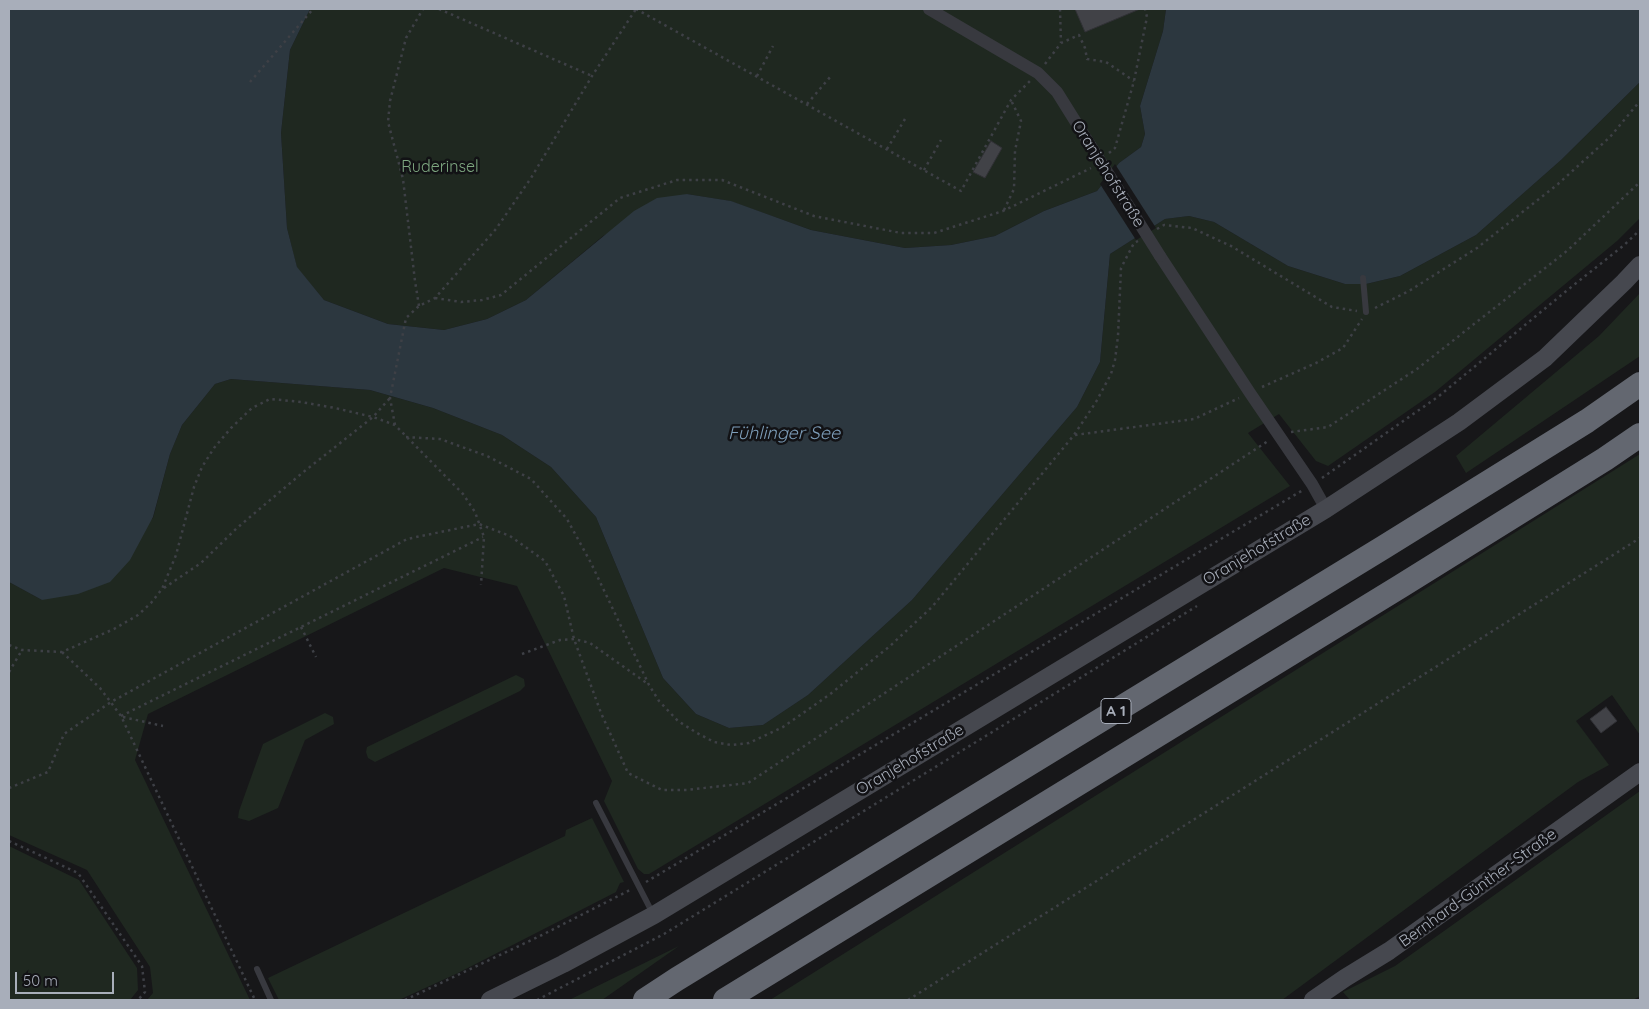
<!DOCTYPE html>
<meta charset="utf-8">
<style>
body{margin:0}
#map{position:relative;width:1649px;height:1009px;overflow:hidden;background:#171719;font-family:Quicksand,sans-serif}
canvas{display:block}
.frame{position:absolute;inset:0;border:10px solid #a8aeba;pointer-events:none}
.scale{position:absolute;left:15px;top:972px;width:99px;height:22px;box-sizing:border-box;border:2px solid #a8aeba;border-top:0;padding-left:6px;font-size:15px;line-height:18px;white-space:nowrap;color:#a8aeba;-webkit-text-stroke:4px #121215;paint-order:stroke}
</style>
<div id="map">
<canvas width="1649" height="1009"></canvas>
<div class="frame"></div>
<div class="scale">50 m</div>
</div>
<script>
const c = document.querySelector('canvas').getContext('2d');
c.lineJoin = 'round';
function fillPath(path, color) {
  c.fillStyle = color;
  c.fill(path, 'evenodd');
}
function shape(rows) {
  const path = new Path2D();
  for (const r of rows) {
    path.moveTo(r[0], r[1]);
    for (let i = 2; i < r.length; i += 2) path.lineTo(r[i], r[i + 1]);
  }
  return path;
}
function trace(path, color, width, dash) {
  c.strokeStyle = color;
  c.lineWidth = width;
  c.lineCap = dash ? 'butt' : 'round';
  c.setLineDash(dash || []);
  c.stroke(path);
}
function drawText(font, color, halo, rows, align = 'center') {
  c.font = font + ' Quicksand,sans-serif';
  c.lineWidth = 5;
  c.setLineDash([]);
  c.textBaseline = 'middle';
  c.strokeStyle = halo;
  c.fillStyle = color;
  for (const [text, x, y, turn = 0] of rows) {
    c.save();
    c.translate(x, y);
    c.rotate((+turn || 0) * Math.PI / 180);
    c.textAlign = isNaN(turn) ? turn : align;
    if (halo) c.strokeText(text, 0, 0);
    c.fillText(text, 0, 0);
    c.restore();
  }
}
fillPath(shape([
 [310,9,1166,9,1163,31,1140,106,1145,134,1141,147,1119,163,1097,191,1044,211,995,236,951,245,905,248,811,230,730,201,687,194,603,236,526,300,487,319,444,330,388,324,324,300,297,268,287,228,281,133,290,50],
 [1640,82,1640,218,1617,241,1435,392,1328,466,1316,461,1279,414,1248,433,1290,486,649,874,644,874,638,869,604,801,612,781,517,586,444,568,148,714,135,760,250,1000,147,1000,153,993,150,967,87,870,9,835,9,582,42,600,153,518,170,454,182,425,215,384,231,379,370,390,433,408,502,435,551,467,596,517,663,678,696,714,729,728,763,725,808,695,912,600,1077,407,1100,362,1110,254,1165,219,1189,216,1214,222,1288,266,1345,284,1366,284,1400,276,1476,235,1561,160],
 [1640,293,1640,356,1466,473,1456,456,1599,336],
 [1640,454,1640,735,1612,695,1576,721,1609,765,1578,782,1282,1000,770,1000],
 [516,675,524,679,525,686,520,691,375,762,368,758,366,752,367,747],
 [325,713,333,717,334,724,305,740,278,808,249,821,238,818,239,811,263,744],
 [1640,791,1640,996,1633,1000,1350,1000,1343,992,1395,966],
 [592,818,624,882,620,883,616,892,458,973,399,1000,279,1000,268,978,565,836,566,830],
 [9,846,79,880,137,968,138,990,130,1000,9,1000],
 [679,946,602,1000,569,1000]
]), '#1f2820');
fillPath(shape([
 [9,9,310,9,290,50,281,133,287,228,297,267,324,300,388,324,444,330,487,319,526,300,634,211,657,198,687,194,731,201,811,230,905,248,951,245,995,236,1044,211,1097,191,1119,163,1141,147,1145,134,1140,106,1163,31,1166,9,1640,9,1640,82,1561,160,1476,235,1400,276,1366,284,1345,284,1288,266,1214,222,1189,216,1165,219,1110,254,1100,362,1077,407,912,600,808,695,763,725,729,728,696,714,663,678,596,517,551,467,502,435,433,408,370,390,231,379,215,384,182,425,170,454,153,517,130,560,110,582,78,594,42,600,9,582]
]), '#2c373f');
fillPath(shape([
 [1115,164,1156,228,1136,240,1100,184]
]), '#171719');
const building = shape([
 [1075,9,1140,9,1085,32,1075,9],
 [991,141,1002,148,985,178,973,172,991,141],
 [1606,707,1617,721,1601,733,1590,719,1606,707]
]);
fillPath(building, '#414247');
trace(building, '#313136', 1);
trace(shape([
 [439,9,592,76],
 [636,9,961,191,1011,100,1030,81],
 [1060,9,1061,43],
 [1045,64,1061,43,1079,35,1085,48,1087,59,1106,62,1134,81],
 [757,76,773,46],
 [250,82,313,9],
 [807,104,831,76],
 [887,149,905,119],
 [1109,153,1115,148,1134,81,1147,17,1145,9],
 [924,170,941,140],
 [1004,210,1014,189,1015,151,1021,121,1011,100],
 [1157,229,1164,225,1192,228,1231,246,1332,307,1357,311],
 [435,298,461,302,482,300,501,295,620,198,677,180,722,180,814,216,901,233,934,233,1003,211,1091,168],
 [419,306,415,281,403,179,388,122,390,101,406,38,423,9],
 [1375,308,1409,291,1477,248,1558,184,1610,137,1640,101],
 [1262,387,1316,363,1343,348,1362,319],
 [395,425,390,398,406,318,419,306,435,298,496,229,531,178,592,76,636,9],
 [1291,432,1328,427,1417,369,1568,250,1640,182],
 [1075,435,1194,419,1239,398],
 [406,437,440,439,487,456,531,479,567,519,591,563,649,685,659,701,678,721,697,733,714,742,731,745,749,743,783,727,829,695,890,646,932,607,1074,435,1096,402,1111,374,1115,360,1118,336,1121,268,1134,243,1138,241],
 [1322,478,1439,396,1565,292,1623,246,1640,230],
 [164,588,201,563,237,528,301,474,373,417,390,398],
 [301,627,316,657],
 [9,645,22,650,62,652,114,629,138,615,151,603,162,589,176,555,194,487,202,467,214,448,231,428,252,408,270,399,301,402,335,408,373,417,395,425,463,494,475,512,484,537,481,585],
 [62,652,100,688,121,716,255,1000],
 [522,654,560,640,574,639,590,643,648,684],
 [9,672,22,650],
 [121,716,483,537],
 [123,717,163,726],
 [9,788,48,772,64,734,111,702,407,539,479,524,510,536,545,561,564,596,574,639,601,713,628,773,662,790,687,790,748,783,1268,441],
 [9,841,78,873,142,966,145,992,138,1000],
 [646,882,1303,490],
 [405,1000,540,936,630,890],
 [537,1000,664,934,1197,606],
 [908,1000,1640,538]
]), '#3e4046', 2.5, [2.5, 4]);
trace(shape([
 [1363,278,1366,312],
 [596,803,653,914],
 [257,969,271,1000]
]), '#38393f', 6);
trace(shape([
 [929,9,1038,73,1057,92,1087,140],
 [1160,256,1250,393,1312,484,1326,509]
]), '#38393f', 12);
trace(shape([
 [490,1000,563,964,654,915,1326,509,1459,422,1545,358,1624,282,1640,265],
 [1313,1000,1345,978,1389,951,1640,772]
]), '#46484f', 18);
trace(shape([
 [645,1000,677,979,1384,547,1587,421,1640,384],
 [725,1000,1401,586,1605,459,1640,435]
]), '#636770', 24);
trace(shape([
 [1087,140,1160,256]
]), '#38393f', 12);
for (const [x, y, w] of [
 [1116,711,30]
]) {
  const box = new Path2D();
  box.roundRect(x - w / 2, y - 12.5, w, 25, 4);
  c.fillStyle = '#121215';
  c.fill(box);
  trace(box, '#a8aeba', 1);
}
drawText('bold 15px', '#a8aeba', null, [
 ["A 1",1116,711]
]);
drawText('16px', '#7ea780', '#121215', [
 ["Ruderinsel",440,167]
]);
drawText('16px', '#a8aeba', '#121215', [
 ["Oranjehofstraße",1108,174,58],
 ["Oranjehofstraße",1257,550,-31],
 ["Oranjehofstraße",910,760,-31],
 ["Bernhard-Günther-Straße",1478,888,-36]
]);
drawText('italic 18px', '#7d9db8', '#121215', [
 ["Fühlinger See",784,434]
]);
</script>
